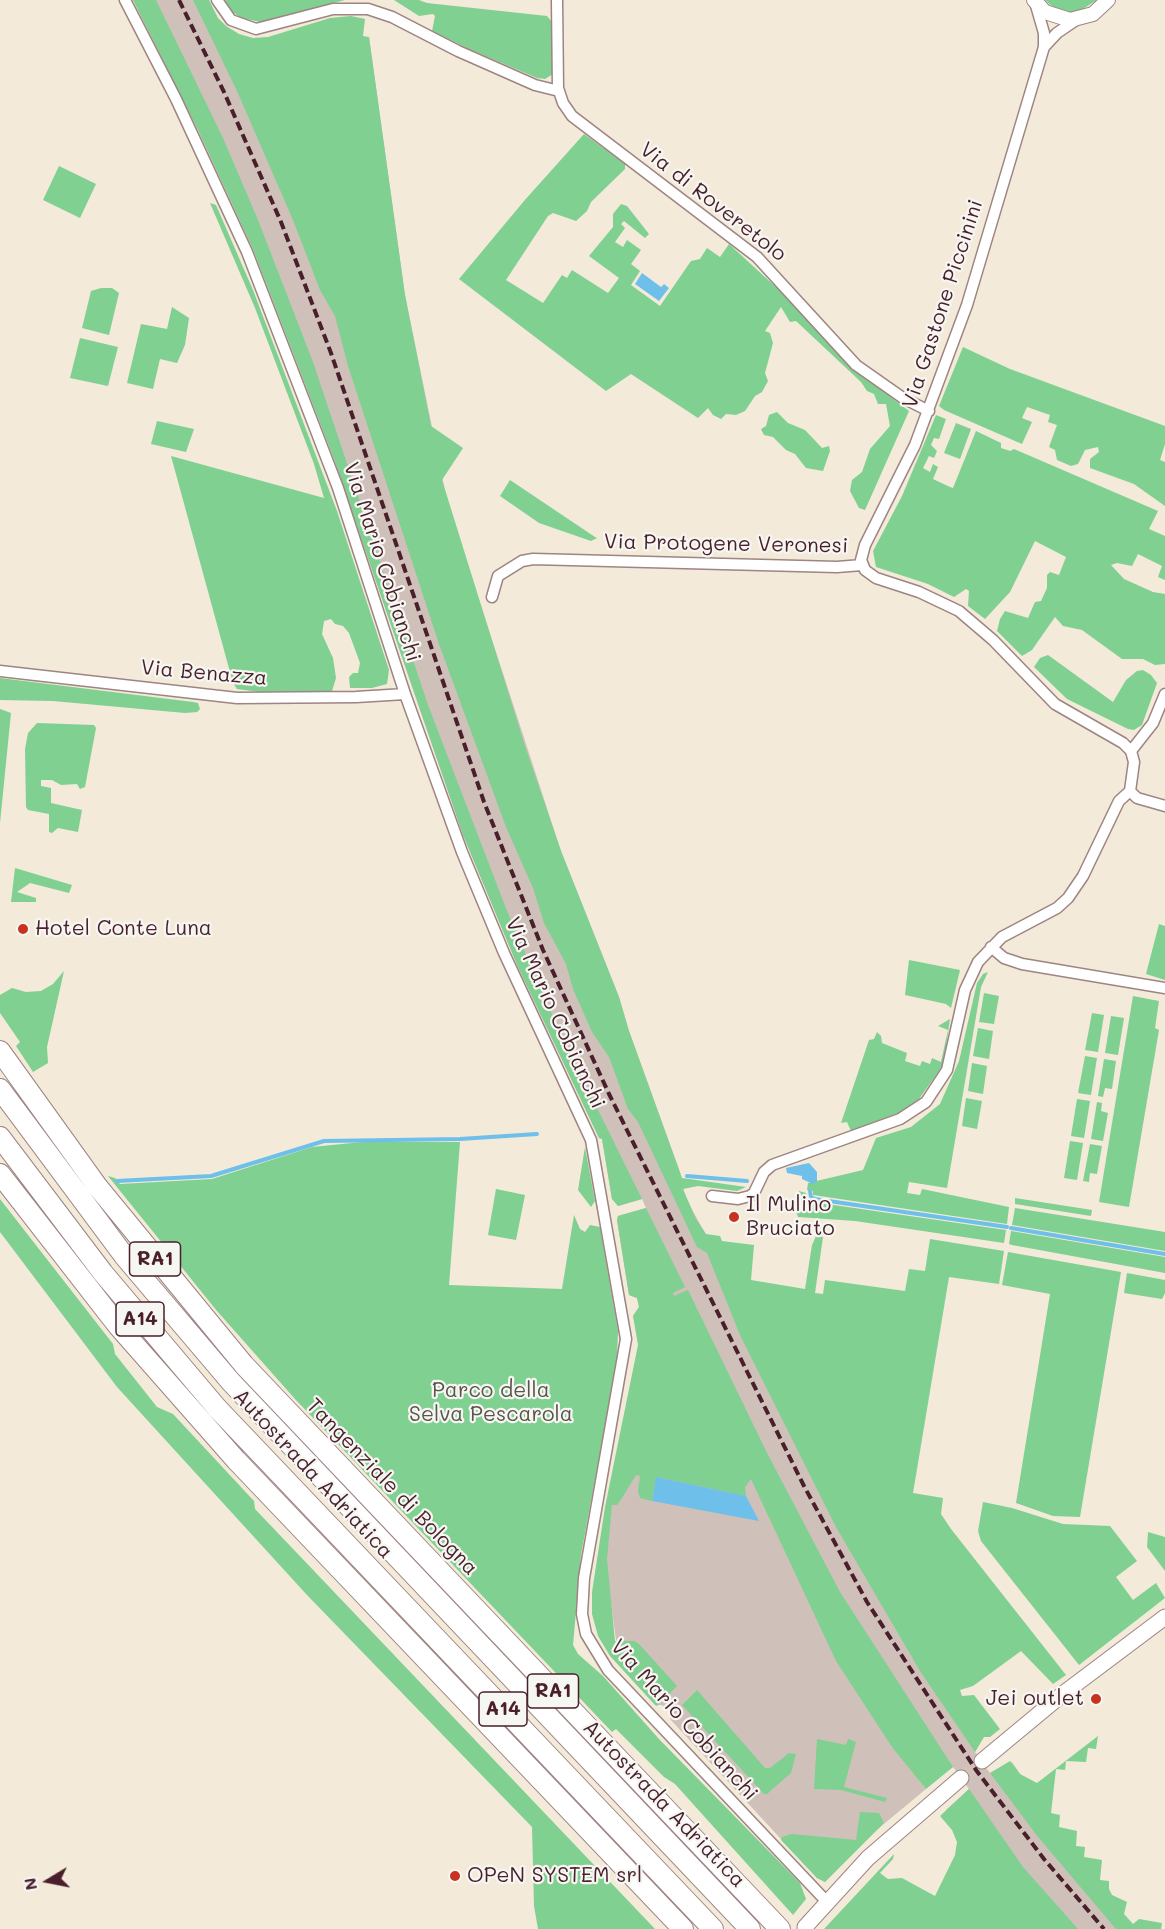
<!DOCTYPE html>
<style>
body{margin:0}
#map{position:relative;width:1165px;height:1929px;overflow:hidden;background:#f3ead9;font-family:Mali,sans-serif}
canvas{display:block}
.north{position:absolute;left:18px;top:1851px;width:60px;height:60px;-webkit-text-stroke:4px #f6f6f2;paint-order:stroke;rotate:260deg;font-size:16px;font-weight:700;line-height:24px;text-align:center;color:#4a1f2b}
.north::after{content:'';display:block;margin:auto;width:21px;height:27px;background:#4a1f2b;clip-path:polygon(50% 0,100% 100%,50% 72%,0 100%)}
</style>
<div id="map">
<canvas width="1165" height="1929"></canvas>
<div class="north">N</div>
</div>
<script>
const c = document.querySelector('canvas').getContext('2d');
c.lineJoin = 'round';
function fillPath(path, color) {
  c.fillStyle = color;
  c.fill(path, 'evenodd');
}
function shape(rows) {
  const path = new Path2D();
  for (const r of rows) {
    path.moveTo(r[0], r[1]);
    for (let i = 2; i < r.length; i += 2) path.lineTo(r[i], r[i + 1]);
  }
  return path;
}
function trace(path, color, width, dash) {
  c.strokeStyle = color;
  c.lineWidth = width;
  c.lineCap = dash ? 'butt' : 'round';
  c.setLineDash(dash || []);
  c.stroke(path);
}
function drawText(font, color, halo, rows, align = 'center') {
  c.font = font + ' Mali,sans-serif';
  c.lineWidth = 4.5;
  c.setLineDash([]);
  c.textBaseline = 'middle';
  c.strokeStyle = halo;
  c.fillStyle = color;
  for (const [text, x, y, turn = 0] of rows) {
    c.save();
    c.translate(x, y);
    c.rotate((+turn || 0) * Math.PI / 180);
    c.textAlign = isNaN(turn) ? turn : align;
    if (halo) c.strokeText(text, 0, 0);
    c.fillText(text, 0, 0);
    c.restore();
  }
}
fillPath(shape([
 [133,0,209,0,217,19,232,35,248,44,369,37,405,295,448,505,561,851,619,997,629,1031,680,1172,685,1197,984,1736,975,1752,990,1773,1012,1762,1087,1873,1137,1929,1040,1929,946,1810,969,1789,953,1767,917,1777,926,1789,867,1838,825,1882,817,1878,670,1719,671,1715,662,1705,658,1705,619,1662,607,1574,607,1543,615,1480,641,1340,633,1316,639,1307,637,1298,629,1295,617,1220,618,1216,646,1208,642,1199,618,1206,612,1199,602,1139,599,1138,518,967,463,835,334,459,253,249,198,130]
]), '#cfc1ba');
fillPath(shape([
 [133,0,156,0,223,138,258,220,313,362,428,705,507,911,561,1035,642,1199,618,1206,612,1199,602,1139,599,1138,518,967,463,835,334,459,253,249,198,130],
 [193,0,209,0,218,18,226,26,239,34,253,38,268,37,330,18,351,16,365,19,363,36,369,37,405,295,431,426,463,448,442,480,525,746,561,851,619,997,629,1031,682,1178,746,1187,737,1191,698,1186,683,1189,696,1219,706,1234,720,1236,722,1241,754,1245,751,1280,805,1289,812,1245,816,1236,823,1237,815,1293,823,1294,825,1280,905,1291,909,1269,925,1271,930,1239,1004,1251,999,1284,949,1277,913,1493,943,1498,941,1514,951,1529,1066,1675,1053,1684,1021,1651,973,1686,960,1690,962,1696,974,1695,1000,1729,990,1737,984,1737,975,1752,920,1671,836,1527,740,1335,707,1253,697,1247,638,1122,628,1109,609,1057,592,1032,573,989,566,964,544,923,533,888,506,827,439,644,348,366,335,316,320,290,293,220,237,91],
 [225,0,345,0,260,22,241,18,230,10],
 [394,0,419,0,427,3,547,16,552,22,553,74,545,79,537,78,469,49,432,31,435,16,433,14,419,16],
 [1045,0,1097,0,1078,12,1066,12,1055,9],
 [584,134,625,164,625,169,591,202,587,211,576,221,553,213,548,216,506,280,543,303,562,275,567,278,572,270,608,293,619,278,589,256,613,227,613,214,621,204,627,206,649,234,645,238,624,221,621,224,625,228,615,242,623,247,627,240,641,250,631,264,640,271,631,285,660,306,691,261,700,259,707,248,720,257,729,244,790,300,845,362,909,411,865,510,859,508,850,491,852,480,862,472,870,449,890,426,886,404,878,404,874,394,867,391,861,382,796,321,790,322,781,307,765,331,770,333,773,343,765,373,768,381,762,392,755,396,745,411,736,415,726,414,721,419,713,415,708,408,698,418,631,374,606,391,459,279,524,201],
 [59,166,96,184,80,218,43,200],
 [210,203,216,205,253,290,337,511,389,670,387,684,372,688,350,688,349,677,353,673,358,673,360,663,349,633,343,626,335,624,331,619,324,621,322,634,333,658,336,678,332,691,260,692,237,689,233,683,171,456,324,498,314,464,255,308],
 [101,288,112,288,119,293,109,335,82,328,91,291],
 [172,307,189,318,185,345,177,363,160,359,153,389,127,383,141,324,167,329],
 [80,338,118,347,108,386,70,378],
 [963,347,1010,369,1165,426,1165,444,1160,460,1165,462,1165,506,1134,484,1090,468,1090,459,1099,452,1098,447,1085,450,1078,464,1071,466,1057,460,1055,450,1049,447,1057,425,1048,422,1050,415,1027,407,1022,418,1032,422,1022,444,944,410,939,406],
 [777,412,788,423,805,430,822,448,829,446,830,451,823,471,806,468,795,454,786,450,773,437,764,435,761,429,766,426,769,415],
 [936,415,946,419,939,439,934,438,931,445,937,451,934,458,929,456,923,468,930,472,933,464,938,467,933,479,950,487,953,488,976,431,1001,443,1001,448,1010,451,1014,449,1158,511,1149,529,1165,536,1165,580,1158,577,1162,566,1138,554,1132,566,1117,563,1111,565,1124,579,1153,592,1165,594,1165,664,1155,665,1143,659,1122,659,1082,630,1063,626,1055,617,1032,650,1022,656,997,631,1000,619,1005,611,1028,618,1035,602,1041,601,1047,588,1047,575,1050,572,1059,575,1066,557,1035,541,1010,592,985,619,968,606,969,591,966,589,954,597,928,584,876,567,873,551,902,496],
 [157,421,194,429,186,452,151,444],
 [956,423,971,429,960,459,944,453],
 [510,480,595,537,597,538,591,541,539,523,500,496],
 [1048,655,1113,702,1126,680,1137,671,1143,670,1151,675,1157,683,1142,725,1134,730,1128,729,1067,699,1034,667,1040,658],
 [0,678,193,702,198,703,200,709,197,712,185,713,53,701,0,700],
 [0,709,11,713,0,823],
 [37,723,94,725,96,728,85,787,80,789,77,784,61,785,52,780,41,780,41,786,51,788,51,803,82,810,78,832,58,828,52,833,49,832,49,814,28,810,26,807,25,749,28,733],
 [15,868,72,885,69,893,30,883,17,892,36,898,36,902,11,902],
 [1159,924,1165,926,1165,980,1146,974],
 [909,960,960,970,951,1008,946,1004,905,995],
 [64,971,47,1047,48,1063,33,1072,16,1046,20,1042,0,1013,0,995,12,988,26,992,41,991,53,984],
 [988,972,981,987,947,1188,909,1182,907,1193,920,1195,922,1189,1009,1207,1007,1224,813,1195,813,1191,807,1190,808,1183,863,1170,876,1138,911,1127,940,1104,959,1061,977,983,983,974],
 [984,993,999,996,994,1024,979,1022],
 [1133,996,1159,1001,1155,1028,1159,1030,1129,1207,1099,1202],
 [1092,1013,1104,1015,1098,1052,1085,1050],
 [1111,1016,1124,1018,1118,1055,1105,1053],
 [950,1019,946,1047,941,1068,919,1099,898,1113,851,1131,847,1122,841,1123,869,1040,874,1039,877,1032,881,1036,882,1043,907,1053,905,1061,920,1066,922,1061,930,1064,932,1058,941,1062,948,1030,938,1026],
 [978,1028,993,1031,989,1059,973,1056],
 [1085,1056,1097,1058,1091,1095,1078,1093],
 [1104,1059,1116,1061,1112,1089,1105,1088,1103,1097,1098,1096],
 [972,1063,987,1066,983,1094,968,1091],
 [966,1098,982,1101,977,1129,962,1126],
 [1077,1099,1090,1101,1084,1138,1071,1136],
 [1097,1102,1102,1103,1101,1111,1108,1113,1103,1141,1091,1139],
 [1070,1141,1083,1143,1077,1180,1064,1178],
 [362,1142,460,1142,449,1285,562,1289,574,1215,580,1229,585,1232,590,1225,600,1227,618,1331,617,1360,581,1555,573,1645,578,1654,603,1676,659,1739,800,1883,806,1899,793,1915,675,1784,664,1777,616,1729,612,1732,295,1399,217,1311,108,1176,115,1178,120,1184,212,1179,312,1147],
 [1090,1144,1102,1146,1097,1174,1090,1173,1089,1182,1083,1181],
 [585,1147,595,1201,591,1207,578,1190],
 [496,1189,525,1195,516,1240,488,1235],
 [799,1191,806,1193,808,1200,813,1202,1006,1230,1004,1243,855,1221,798,1217,796,1211],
 [1015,1198,1092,1210,1091,1216,1015,1204],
 [0,1199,113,1344,115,1354,157,1407,173,1414,254,1501,255,1509,655,1929,538,1929,534,1906,532,1827,307,1595,117,1387,0,1232],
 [646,1208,685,1287,673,1293,674,1296,688,1290,767,1453,840,1592,953,1767,926,1789,892,1747,836,1661,751,1479,745,1487,746,1496,656,1477,652,1501,640,1498,638,1491,640,1476,636,1475,622,1498,617,1505,612,1505,607,1559,615,1641,634,1641,639,1644,677,1686,657,1706,655,1705,610,1656,598,1636,592,1614,592,1592,605,1507,638,1345,633,1316,639,1307,637,1298,629,1295,617,1220,618,1216],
 [1015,1208,1165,1232,1165,1251,1012,1225],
 [1011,1231,1165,1257,1165,1273,1012,1245,1009,1244],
 [1008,1252,1121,1272,1080,1517,1053,1516,1016,1503,1050,1294,1002,1285],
 [1127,1273,1165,1280,1165,1293,1162,1299,1124,1293],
 [983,1502,1012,1508,1063,1524,1110,1526,1137,1561,1116,1577,1133,1600,1156,1583,1165,1598,1079,1665,981,1541,978,1531],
 [1148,1532,1165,1537,1165,1571,1147,1547],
 [697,1690,765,1768,770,1768,789,1753,796,1754,791,1773,767,1794,764,1794,682,1705],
 [1098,1736,1096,1749,1088,1748,1086,1762,1066,1761,1065,1770,1056,1769,1051,1813,1060,1815,1059,1827,1077,1831,1076,1846,1085,1847,1084,1857,1102,1860,1100,1880,1109,1881,1109,1889,1112,1895,1127,1902,1124,1914,1133,1924,1139,1919,1162,1923,1161,1929,1116,1929,1038,1837,990,1773,1010,1761,1020,1774,1037,1783],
 [817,1739,846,1745,848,1739,856,1742,844,1787,887,1798,885,1802,841,1790,814,1789],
 [969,1789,1023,1867,1078,1929,824,1929,894,1854,893,1859,880,1873,888,1879,902,1878,935,1896,955,1855,957,1842,952,1830,940,1816],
 [860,1812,879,1813,884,1823,825,1882,817,1878,781,1840,782,1837,792,1834,856,1840]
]), '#7fd091');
fillPath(shape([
 [642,273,661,287,664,284,669,288,659,301,635,284],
 [809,1163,817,1172,817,1181,813,1184,802,1179,802,1176,787,1173,786,1168],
 [656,1477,746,1496,759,1521,652,1501]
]), '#6ec0ea');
trace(shape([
 [687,1176,747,1181],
 [117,1181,211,1176,324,1141,460,1139,537,1134],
 [810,1191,811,1197,815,1199,1007,1227],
 [1011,1228,1165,1254]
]), '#6ec0ea', 4);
trace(shape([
 [961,1778,982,1761]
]), '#d1c1b6', 15, [15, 8]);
const minor = shape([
 [125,0,176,99,247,252,338,488,405,694,462,852,504,953,591,1140,626,1339,584,1578,582,1614,586,1634,608,1670,827,1902],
 [217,0,231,20,256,29,333,9,368,9,392,17,458,51,535,85,559,91],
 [557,0,558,88,563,103,572,116,757,257,856,365,903,398,929,411],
 [1044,47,1057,33,1076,20],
 [492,597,498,576,522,561,533,559,837,567,862,565],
 [0,671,237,698,356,697,405,694],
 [1131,751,1153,723,1165,694],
 [1130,791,1137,798,1165,806],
 [991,947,1004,958,1022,964,1165,988],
 [712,1196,738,1199,750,1196,754,1193,764,1172,772,1165,900,1119,926,1102,947,1070,965,990,978,962,1002,937,1057,908,1068,898,1083,876,1119,801,1130,791,1134,762,1131,751,1123,743,1055,704,993,640,959,611,919,592,876,578,865,570,861,560,865,545,915,445,967,305,1044,47,1044,33,1035,2]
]);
const tertiary = shape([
 [1034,0,1045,12,1070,20,1093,14,1108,0]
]);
const secondary = shape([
 [982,1761,1064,1693,1165,1617],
 [805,1927,868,1858,961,1778]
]);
const motorway = shape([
 [0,1051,97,1186,244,1365,780,1929],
 [0,1089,125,1257,231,1382,750,1929],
 [0,1137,103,1273,217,1408,713,1929],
 [0,1174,119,1327,236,1460,683,1929]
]);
trace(minor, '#9e8482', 13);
trace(tertiary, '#9e8482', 16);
trace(secondary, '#9e8482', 17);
trace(motorway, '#9e8482', 22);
trace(minor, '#fff', 10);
trace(tertiary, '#fff', 14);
trace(secondary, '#fff', 15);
trace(motorway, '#fff', 20);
trace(shape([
 [179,0,224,92,281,222,331,353,484,802,543,950,609,1094,804,1486,867,1602,976,1770,1044,1859,1104,1929]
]), '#4a1f2b', 4, [9, 4.5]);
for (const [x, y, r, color] of [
 [23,929,6,"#c8321e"],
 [734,1217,6,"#c8321e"],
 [1096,1699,6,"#c8321e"],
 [455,1876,6,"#c8321e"]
]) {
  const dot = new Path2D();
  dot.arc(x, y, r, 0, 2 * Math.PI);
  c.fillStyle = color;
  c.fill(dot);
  trace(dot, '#f6f6f2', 2);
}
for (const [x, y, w] of [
 [155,1259,51],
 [140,1319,48],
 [553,1691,51],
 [503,1709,48]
]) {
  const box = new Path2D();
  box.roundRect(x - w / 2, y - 17, w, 34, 4.5);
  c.fillStyle = '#f6f6f2';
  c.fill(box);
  trace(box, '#4a1f2b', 1.5);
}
drawText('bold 20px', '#4a1f2b', null, [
 ["RA1",155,1259],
 ["A14",140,1319],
 ["RA1",553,1691],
 ["A14",503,1709]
]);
drawText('21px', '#4a1f2b', '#f6f6f2', [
 ["Via di Roveretolo",713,202,38],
 ["Via Gastone Piccinini",943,304,-72],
 ["Via Protogene Veronesi",726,544,1],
 ["Via Mario Cobianchi",382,562,72],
 ["Via Benazza",204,673,5],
 ["Via Mario Cobianchi",555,1013,65],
 ["Autostrada Adriatica",313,1474,47],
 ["Tangenziale di Bologna",392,1487,46],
 ["Via Mario Cobianchi",684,1720,48],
 ["Autostrada Adriatica",664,1804,46]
]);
drawText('21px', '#4a1f2b', '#f6f6f2', [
 ["Hotel Conte Luna",35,929],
 ["Il Mulino",746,1205],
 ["Bruciato",746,1229],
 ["Jei outlet",1084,1699,"right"],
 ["OPeN SYSTEM srl",467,1876]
], 'left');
drawText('21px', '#5a544a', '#f6f6f2', [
 ["Parco della",491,1391],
 ["Selva Pescarola",491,1415]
]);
</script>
